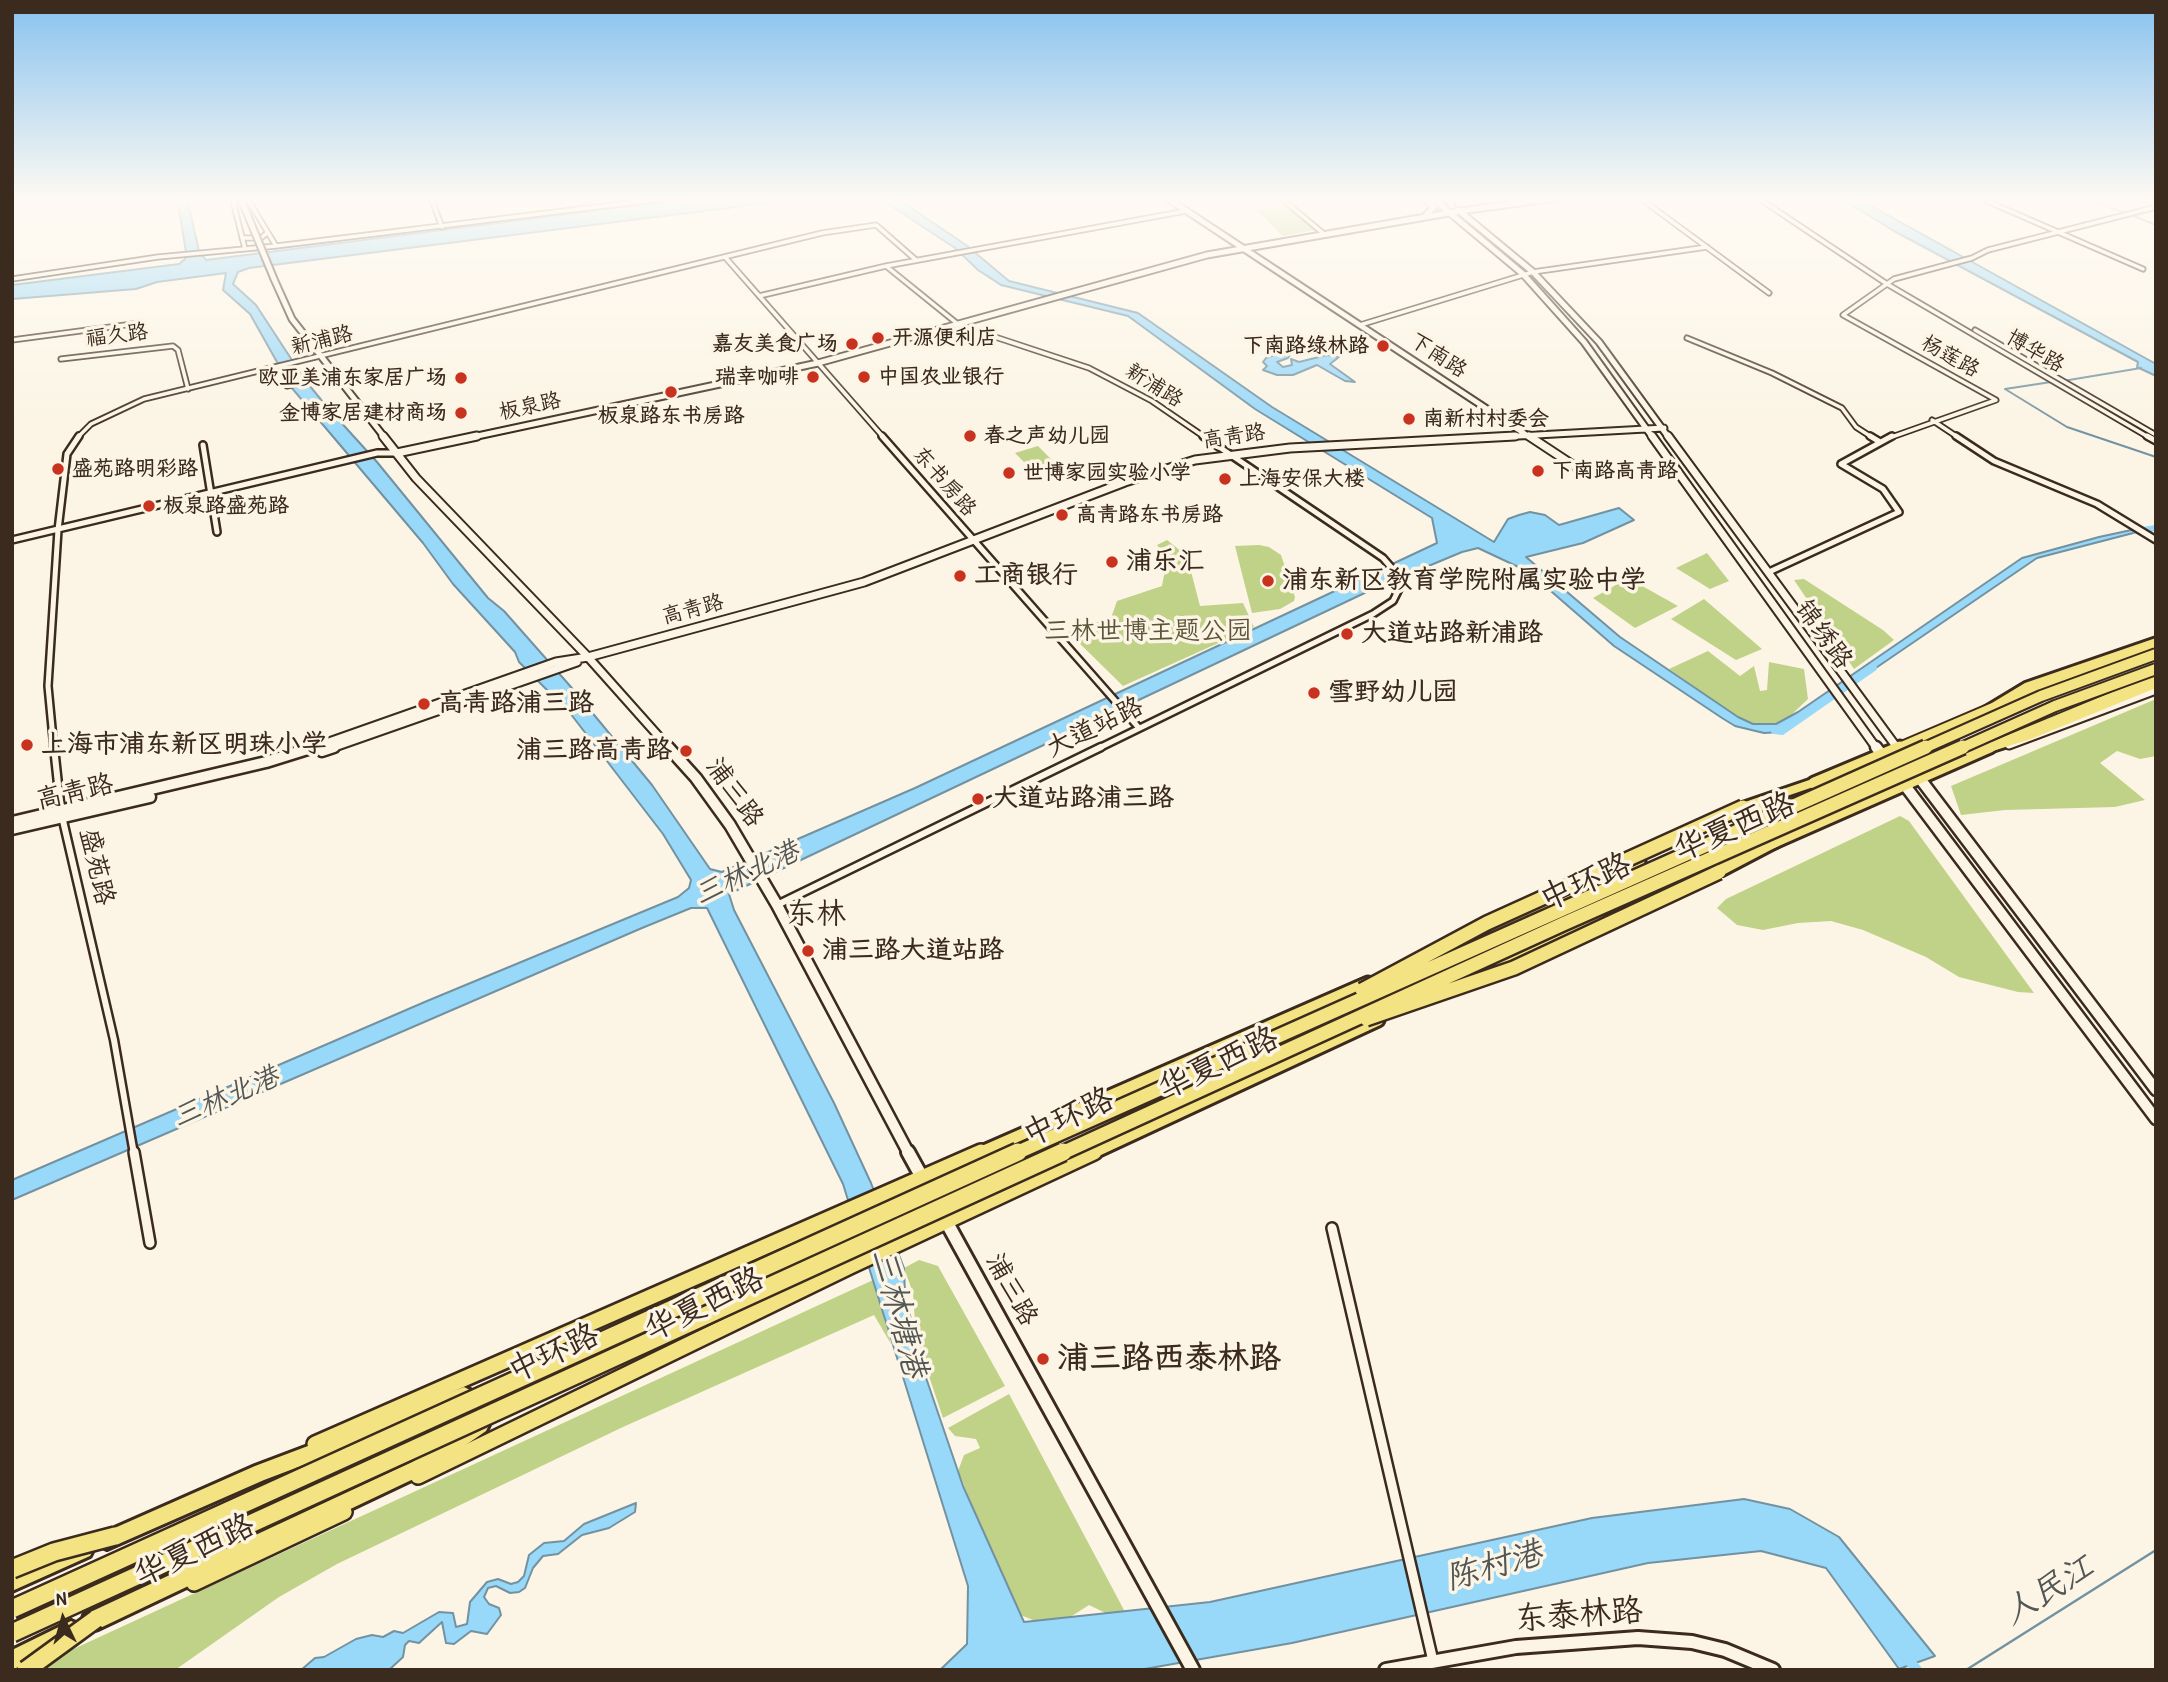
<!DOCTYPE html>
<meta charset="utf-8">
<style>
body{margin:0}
#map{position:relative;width:2168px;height:1682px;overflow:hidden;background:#fcf5e5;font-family:"Patrick Hand",sans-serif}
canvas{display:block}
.frame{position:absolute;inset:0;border:14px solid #3b2a1e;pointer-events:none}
.north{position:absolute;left:28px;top:1584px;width:70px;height:70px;-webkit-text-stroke:5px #fcf5e5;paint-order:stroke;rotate:355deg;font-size:19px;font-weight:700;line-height:28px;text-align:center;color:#3b2a1e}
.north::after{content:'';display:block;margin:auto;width:24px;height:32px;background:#3b2a1e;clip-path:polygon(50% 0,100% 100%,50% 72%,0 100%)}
</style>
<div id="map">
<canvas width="2168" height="1682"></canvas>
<div class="frame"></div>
<div class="north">N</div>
</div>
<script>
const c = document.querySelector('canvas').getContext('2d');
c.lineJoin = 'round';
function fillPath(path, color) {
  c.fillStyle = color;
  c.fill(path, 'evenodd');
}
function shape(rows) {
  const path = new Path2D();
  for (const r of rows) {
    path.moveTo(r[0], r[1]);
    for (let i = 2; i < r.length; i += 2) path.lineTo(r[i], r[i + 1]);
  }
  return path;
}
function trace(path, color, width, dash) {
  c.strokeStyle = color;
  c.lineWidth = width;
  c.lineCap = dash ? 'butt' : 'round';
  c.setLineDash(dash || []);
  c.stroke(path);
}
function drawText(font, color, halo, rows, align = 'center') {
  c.font = font + ' "Patrick Hand","LXGW WenKai TC",sans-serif';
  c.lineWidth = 7;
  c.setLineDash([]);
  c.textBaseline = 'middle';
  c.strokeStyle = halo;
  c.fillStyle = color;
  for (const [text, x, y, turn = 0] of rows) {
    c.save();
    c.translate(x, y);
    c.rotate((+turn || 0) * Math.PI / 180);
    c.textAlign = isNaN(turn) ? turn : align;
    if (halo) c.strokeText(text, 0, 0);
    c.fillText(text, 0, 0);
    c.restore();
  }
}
fillPath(shape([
 [1286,205,1315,230,1283,236,1256,210],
 [1038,446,1053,461,1030,468,1015,453],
 [1167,540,1187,556,1200,606,1243,603,1254,627,1123,686,1068,632,1111,618,1117,601,1162,586,1167,559,1157,545],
 [1259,545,1269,547,1281,555,1295,597,1294,601,1280,609,1252,613,1235,546],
 [1707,553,1729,581,1710,589,1676,568],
 [1628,578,1678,606,1635,628,1593,598],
 [1804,579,1883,630,1894,640,1854,669,1794,580],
 [1704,599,1762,649,1736,660,1671,619],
 [1708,651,1740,676,1754,666,1760,691,1767,690,1769,662,1804,669,1808,699,1789,717,1776,724,1753,724,1738,717,1669,669],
 [2156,699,2156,756,2140,759,2117,751,2100,763,2145,800,2115,807,2005,810,1961,815,1951,786],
 [1900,816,1909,821,2034,993,2018,992,1959,977,1926,957,1863,930,1831,921,1798,923,1763,930,1737,925,1717,908,1726,899],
 [919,1260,938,1266,1005,1386,943,1418,916,1337,913,1293,904,1268],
 [873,1280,891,1344,874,1315,623,1427,337,1564,279,1597,175,1670,28,1670],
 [1009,1394,1124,1610,1116,1618,1089,1605,1053,1628,1018,1614,958,1471,964,1455,980,1448,976,1439,955,1436,948,1428]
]), '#c0d287');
const water = shape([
 [177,198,187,198,199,251,206,260,687,199,808,198,249,268,238,272,233,284,256,305,305,380,327,407,377,462,488,598,504,611,571,687,652,785,710,869,722,872,915,788,1437,543,1432,518,1255,409,1128,316,1001,285,978,270,955,248,879,198,901,201,966,245,1009,281,1138,313,1272,407,1494,542,1508,519,1519,515,1530,512,1545,515,1559,525,1619,508,1634,520,1583,543,1526,557,1620,637,1738,717,1753,724,1776,724,1798,712,2022,558,2099,537,2136,529,2141,531,2037,558,1782,732,1764,733,1735,726,1722,718,1614,646,1529,572,1478,548,1462,552,1371,590,729,894,734,910,834,1103,871,1183,904,1268,905,1294,922,1366,963,1486,1024,1622,1210,1602,1592,1518,1744,1499,1790,1509,1839,1537,1935,1656,1899,1669,1826,1568,1761,1551,1648,1563,1292,1643,1139,1670,940,1670,967,1644,968,1586,843,1184,707,908,691,908,642,928,12,1200,12,1180,427,1001,678,897,689,888,691,880,663,834,570,713,519,662,515,652,453,584,423,543,291,387,250,314,223,290,226,273,157,282,136,289,12,299,12,285,179,264,185,259,186,252,177,198],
 [1840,198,1857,198,2156,364,2156,376,2137,367,2138,362,1894,231,1840,198],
 [1285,351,1291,353,1288,358,1277,362,1283,367,1292,365,1291,359,1299,362,1327,355,1339,357,1330,364,1355,382,1345,381,1317,365,1293,375,1277,375,1263,370,1267,366,1263,362,1266,358,1285,351],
 [636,1503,635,1512,609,1528,582,1535,558,1554,543,1556,533,1568,525,1588,519,1592,510,1593,496,1586,488,1588,484,1597,489,1604,499,1608,501,1615,487,1634,471,1631,454,1644,446,1643,442,1622,419,1643,409,1641,405,1645,403,1657,389,1670,301,1670,315,1658,324,1657,356,1639,372,1635,383,1637,394,1631,403,1633,439,1612,453,1613,456,1627,467,1624,470,1602,487,1582,498,1579,511,1584,518,1582,524,1576,529,1555,544,1543,564,1541,584,1524,636,1503]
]);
fillPath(water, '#98d8f9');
trace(water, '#7392a1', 2);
trace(shape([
 [2083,198,2125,213],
 [2131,215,2156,225],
 [2051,382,2005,389,2067,427,2156,457],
 [2057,382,2141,368]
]), '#7392a1', 2);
trace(shape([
 [1966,1670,2156,1550]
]), '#7392a1', 2.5);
trace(shape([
 [2136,531,2156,528],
 [1774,731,1782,732,1874,668]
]), '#98d8f9', 6);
trace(shape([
 [1908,1659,1917,1670]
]), '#98d8f9', 10);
const streetFar3 = shape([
 [238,198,233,201,245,249],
 [247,198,276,246],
 [431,198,442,227],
 [1281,198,1324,234],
 [1640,198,1769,293],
 [1758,198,1887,284,2150,438],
 [1980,198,2143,269],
 [242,238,261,238,267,233],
 [725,257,884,438],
 [886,266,959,325,1089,368,1152,401,1206,438],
 [12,279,158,257,276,246,670,198],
 [759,296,886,266,1186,211],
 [1360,325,1533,272,1707,247],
 [1975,330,2156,435],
 [1687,338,1772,373,1842,408,1856,427,1873,438],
 [12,340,133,324],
 [61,359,173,346,178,350,188,389],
 [287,386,334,376],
 [1932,420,1959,438],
 [77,438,91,424,144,399,822,233,876,225,916,260],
 [1889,438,1996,400,1843,315,1894,279,1972,258,1988,250,2156,207]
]);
const streetFar2 = shape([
 [882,436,1139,728],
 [1870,436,1880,442],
 [1956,436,1994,461,2097,504,2156,540],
 [2147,436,2156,441],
 [203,445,217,532],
 [12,540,377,453,397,453],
 [1769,572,1899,512,1883,489,1841,464,1892,436],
 [54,749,48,686,58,530,67,454,79,436],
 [1097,749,1373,614,1393,601,1399,589,1396,573,1383,558,1203,436]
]);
const streetFar1 = shape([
 [54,747,61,812,114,1040,134,1154],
 [777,905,1101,747]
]);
const street = shape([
 [134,1152,150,1243],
 [1332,1228,1433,1661]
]);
const secondaryFar3 = shape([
 [240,198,248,216],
 [1167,198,1531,438],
 [1423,198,1434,207,1425,216],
 [1432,198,1523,274,1584,342,1653,438],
 [1448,198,1452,206],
 [1458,210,1533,272,1599,342,1669,438],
 [274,279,292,319,385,438],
 [468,438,818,363,1207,255,1460,211,1556,198],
 [1482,438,1664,428]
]);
const secondaryFar2 = shape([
 [383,436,416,478,588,657,670,749],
 [1529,436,1585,473],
 [1652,436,1877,749],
 [1668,436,1898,749],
 [397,453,477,436],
 [2009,745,2156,690],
 [309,749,556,662,588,657,864,582,1125,482,1195,460,1290,448,1515,436],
 [329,749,577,662]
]);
const secondaryFar1 = shape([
 [668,747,696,778,730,825,777,905,909,1154],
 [1876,747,2156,1119],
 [1896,747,2156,1090],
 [322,751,334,747],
 [12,822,266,762,314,747],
 [12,829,150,797]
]);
const secondary = shape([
 [908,1152,1193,1670],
 [1386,1670,1516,1647,1638,1638,1692,1642,1725,1650,1773,1670]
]);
const primaryFar2 = shape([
 [2007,701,2156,647],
 [1896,749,1992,708],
 [1986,749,2156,679]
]);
const primaryFar1 = shape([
 [1814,783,1900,747],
 [1737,816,1780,798],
 [1772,843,1990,747],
 [1472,937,1639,861],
 [1465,979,1751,852],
 [977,1154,1368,983],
 [1090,1154,1378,1020]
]);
const primary = shape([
 [315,1444,981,1152],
 [418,1476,850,1266,1094,1152],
 [194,1583,344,1512]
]);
const highway = shape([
 [2156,638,2156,645,2033,689,1987,715,1983,716,1977,712,2025,683,2156,638],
 [2156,680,2156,688,2031,739,1983,754,1977,750,1979,747,2023,733,2156,680],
 [1821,776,1827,780,1825,783,1743,811,1737,807,1739,804,1821,776],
 [1780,835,1784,837,1786,840,1784,843,1723,875,1715,875,1713,872,1715,869,1780,835],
 [464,1387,470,1390,473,1396,470,1402,264,1480,107,1549,101,1546,98,1540,101,1534,255,1466,464,1387],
 [480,1416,486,1419,489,1425,486,1431,424,1474,98,1629,91,1631,84,1629,82,1622,84,1615,412,1462,480,1416],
 [84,1541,90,1544,93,1550,90,1556,12,1591,12,1572,84,1541],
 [71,1621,78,1624,81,1631,78,1638,12,1670,12,1650,71,1621]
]);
trace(streetFar3, '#3b2a1e', 7);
trace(streetFar2, '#3b2a1e', 10);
trace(streetFar1, '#3b2a1e', 11);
trace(street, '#3b2a1e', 14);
trace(secondaryFar3, '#3b2a1e', 9);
trace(secondaryFar2, '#3b2a1e', 11);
trace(secondaryFar1, '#3b2a1e', 15);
trace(secondary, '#3b2a1e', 18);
trace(primaryFar2, '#3b2a1e', 13);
trace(primaryFar1, '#3b2a1e', 17);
trace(primary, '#3b2a1e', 20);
trace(highway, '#3b2a1e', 6);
trace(streetFar3, '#fcf5e5', 3.5);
trace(streetFar2, '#fcf5e5', 5);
trace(streetFar1, '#fcf5e5', 6);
trace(street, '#fcf5e5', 9);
trace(secondaryFar3, '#fcf5e5', 5);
trace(secondaryFar2, '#fcf5e5', 7);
trace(secondaryFar1, '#fcf5e5', 10);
trace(secondary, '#fcf5e5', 12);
trace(primaryFar2, '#f4e382', 9);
trace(primaryFar1, '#f4e382', 11);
trace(primary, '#f4e382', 15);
fillPath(highway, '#f4e382');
const secondaryBridge = shape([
 [248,216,274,279]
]);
const highwayBridgeFar2 = shape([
 [1922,749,2041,696,2156,654],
 [1959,749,2055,706,2156,669]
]);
const highwayBridgeFar1 = shape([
 [1362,990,1487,923,1743,807],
 [1366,1019,1514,968,1719,872],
 [1014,1154,1926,747],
 [1060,1154,1563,924,1963,747]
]);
const highwayBridge = shape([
 [12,1569,54,1552,115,1536],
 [12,1609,1018,1152],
 [12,1633,1063,1152],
 [26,1670,96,1619]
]);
trace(secondaryBridge, '#3b2a1e', 9, []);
trace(highwayBridgeFar2, '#3b2a1e', 14, []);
trace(highwayBridgeFar1, '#3b2a1e', 18, []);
trace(highwayBridge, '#3b2a1e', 22, []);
trace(secondaryBridge, '#fcf5e5', 5);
trace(highwayBridgeFar2, '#f4e382', 10);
trace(highwayBridgeFar1, '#f4e382', 13);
trace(highwayBridge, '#f4e382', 17);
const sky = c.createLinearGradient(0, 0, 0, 434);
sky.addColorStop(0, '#88c2ef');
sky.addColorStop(0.46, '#fefaf3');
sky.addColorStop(1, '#fefaf300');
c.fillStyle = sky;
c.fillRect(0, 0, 2168, 434);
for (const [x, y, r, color] of [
 [878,338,7,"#c8321e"],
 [852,344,7,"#c8321e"],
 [1383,346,7,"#c8321e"],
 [813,377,7,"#c8321e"],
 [864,377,7,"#c8321e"],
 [461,378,7,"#c8321e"],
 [671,392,7,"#c8321e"],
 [461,413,7,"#c8321e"],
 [1409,419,7,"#c8321e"],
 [970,436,7,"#c8321e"],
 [58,469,7,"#c8321e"],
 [1538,471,7,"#c8321e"],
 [1009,473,7,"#c8321e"],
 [1225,479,7,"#c8321e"],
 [149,506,7,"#c8321e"],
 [1062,515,7,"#c8321e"],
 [1112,562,7,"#c8321e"],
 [960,576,7,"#c8321e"],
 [1268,581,7,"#c8321e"],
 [1347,634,7,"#c8321e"],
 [1314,693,7,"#c8321e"],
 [424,704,7,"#c8321e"],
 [27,745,7,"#c8321e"],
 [686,751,7,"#c8321e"],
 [978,799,7,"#c8321e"],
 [808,951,7,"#c8321e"],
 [1043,1359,7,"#c8321e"]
]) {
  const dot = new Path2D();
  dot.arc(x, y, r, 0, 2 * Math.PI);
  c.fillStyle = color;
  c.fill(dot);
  trace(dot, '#fcf5e5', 2.5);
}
drawText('21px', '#3b2a1e', '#fcf5e5', [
 ["福久路",117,336,-7],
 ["新浦路",322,341,-14],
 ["博华路",2035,352,30],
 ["下南路",1438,356,33],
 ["杨莲路",1950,357,29],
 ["新浦路",1154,386,32],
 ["板泉路",530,407,-12],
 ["高青路",1234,437,-8],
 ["东书房路",944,482,49],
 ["高青路",693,610,-15]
]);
drawText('bold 21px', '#3b2a1e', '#fcf5e5', [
 ["开源便利店",892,338],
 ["嘉友美食广场",838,344,"right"],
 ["下南路绿林路",1369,346,"right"],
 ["瑞幸咖啡",799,377,"right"],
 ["中国农业银行",878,377],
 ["欧亚美浦东家居广场",447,378,"right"],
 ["金博家居建材商场",447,413,"right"],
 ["板泉路东书房路",671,416,"center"],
 ["南新村村委会",1423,419],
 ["春之声幼儿园",984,436],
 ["盛苑路明彩路",72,469],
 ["下南路高青路",1552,471],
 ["世博家园实验小学",1023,473],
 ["上海安保大楼",1239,479],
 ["板泉路盛苑路",163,506],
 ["高青路东书房路",1076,515]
], 'left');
drawText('bold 26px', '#3b2a1e', '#fcf5e5', [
 ["浦乐汇",1126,562],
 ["工商银行",974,576],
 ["浦东新区教育学院附属实验中学",1282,581],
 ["大道站路新浦路",1361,634],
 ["雪野幼儿园",1328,693],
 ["高青路浦三路",438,704],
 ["上海市浦东新区明珠小学",41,745],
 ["浦三路高青路",672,751,"right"],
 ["大道站路浦三路",992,799],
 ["浦三路大道站路",822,951]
], 'left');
drawText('26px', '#5c5438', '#fcf5e5', [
 ["三林世博主题公园",1148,632]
]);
drawText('26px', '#3b2a1e', '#fcf5e5', [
 ["锦绣路",1823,635,54],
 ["大道站路",1095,728,-26],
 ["高青路",75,793,-13],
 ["浦三路",734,793,54],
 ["盛苑路",96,867,77],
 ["浦三路",1011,1290,61]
]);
drawText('italic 28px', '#525655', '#fcf5e5', [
 ["三林北港",747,874,-25],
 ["三林北港",226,1098,-23]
]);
drawText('30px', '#3b2a1e', '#fcf5e5', [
 ["东林",816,915]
]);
drawText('32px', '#3b2a1e', '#fcf5e5', [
 ["华夏西路",1735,828,-23],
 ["中环路",1586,883,-24],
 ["华夏西路",1219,1064,-25],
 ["中环路",1069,1118,-25],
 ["华夏西路",705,1305,-26],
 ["中环路",554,1354,-25],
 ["华夏西路",195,1551,-25],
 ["东泰林路",1579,1616,-4]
]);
drawText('bold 32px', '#3b2a1e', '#fcf5e5', [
 ["浦三路西泰林路",1057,1359]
], 'left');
drawText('italic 33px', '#525655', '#fcf5e5', [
 ["三林塘港",898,1313,75],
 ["陈村港",1494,1567,-16],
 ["人民江",2049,1591,-32]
]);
</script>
